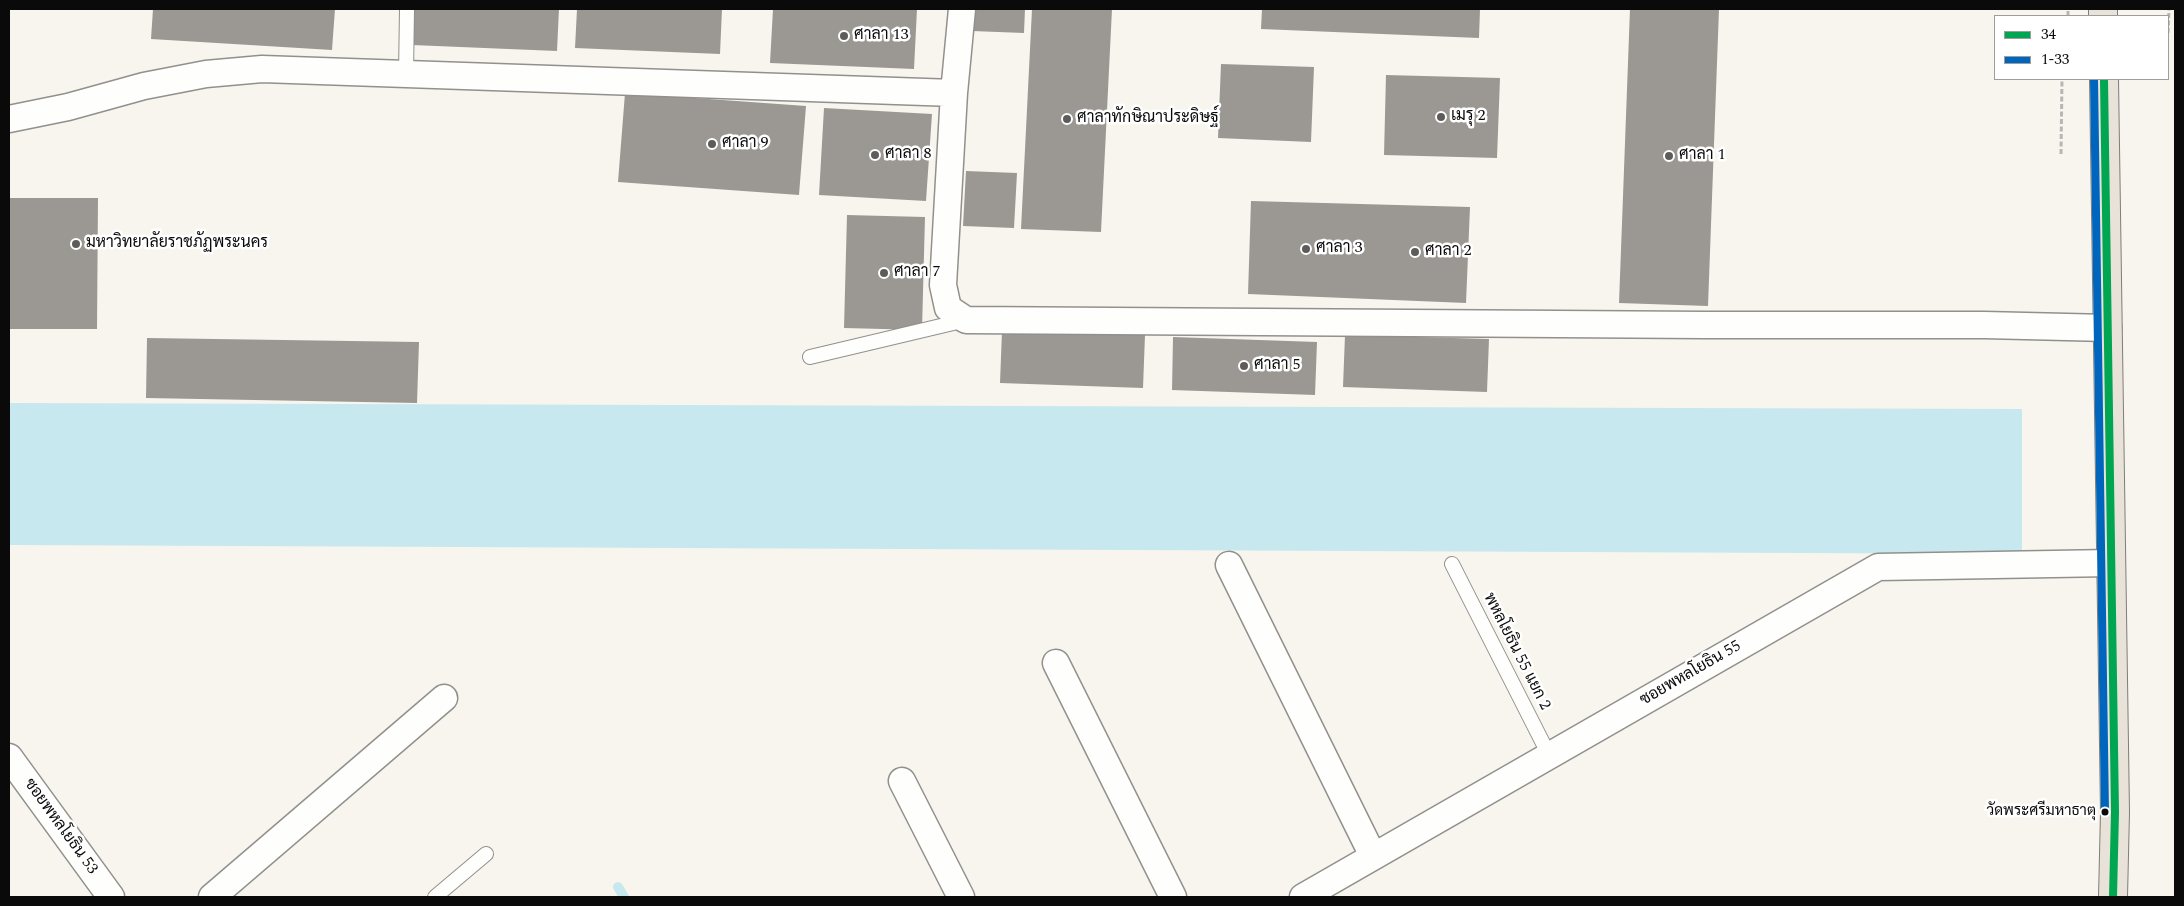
<!DOCTYPE html>
<meta charset="utf-8">
<style>
body{margin:0}
#map{position:relative;width:2184px;height:906px;overflow:hidden;background:#f8f5ee;font-family:Spectral,serif}
canvas{display:block}
.frame{position:absolute;inset:0;border:10px solid #0a0a0a;pointer-events:none}
.legend{position:absolute;left:1994px;top:15px;width:175px;height:65px;box-sizing:border-box;background:#fff;border:1px solid #9d9d9d;margin:0;padding:6px 9px;list-style:none;font-size:15px;color:#0a0a0a}
.legend li{display:flex;align-items:center;gap:10px;height:25px}
.legend b{width:25px;border:1px solid #9d9d9d}
</style>
<div id="map">
<canvas width="2184" height="906"></canvas>
<div class="frame"></div>
<ul class="legend">
<li><b style="height:6px;background:#00a651"></b>34</li>
<li><b style="height:6px;background:#0065bd"></b>1-33</li>
</ul>
</div>
<script>
const c = document.querySelector('canvas').getContext('2d');
c.lineJoin = 'round';
function fillPath(path, color) {
  c.fillStyle = color;
  c.fill(path, 'evenodd');
}
function shape(rows) {
  const path = new Path2D();
  for (const r of rows) {
    path.moveTo(r[0], r[1]);
    for (let i = 2; i < r.length; i += 2) path.lineTo(r[i], r[i + 1]);
  }
  return path;
}
function trace(path, color, width, dash) {
  c.strokeStyle = color;
  c.lineWidth = width;
  c.lineCap = dash ? 'butt' : 'round';
  c.setLineDash(dash || []);
  c.stroke(path);
}
function drawText(font, color, halo, rows, align = 'center') {
  c.font = font + ' Spectral,Sarabun,serif';
  c.lineWidth = 5;
  c.setLineDash([]);
  c.textBaseline = 'middle';
  c.strokeStyle = halo;
  c.fillStyle = color;
  for (const [text, x, y, turn = 0] of rows) {
    c.save();
    c.translate(x, y);
    c.rotate((+turn || 0) * Math.PI / 180);
    c.textAlign = isNaN(turn) ? turn : align;
    if (halo) c.strokeText(text, 0, 0);
    c.fillText(text, 0, 0);
    c.restore();
  }
}
fillPath(shape([
 [9,403,2022,409,2022,554,9,545]
]), '#c8e8ef');
trace(shape([
 [618,887,624,897]
]), '#c8e8ef', 10);
fillPath(shape([
 [153,9,335,9,332,50,151,39],
 [414,9,559,9,557,51,412,45],
 [577,9,722,9,720,54,575,48],
 [773,9,917,9,914,69,770,63],
 [973,9,1025,9,1024,33,972,31],
 [1032,9,1112,9,1101,232,1021,229],
 [1262,9,1480,9,1479,38,1261,29],
 [1630,9,1719,9,1708,306,1619,303],
 [1221,64,1314,67,1311,142,1218,138],
 [1386,75,1500,78,1497,158,1384,155],
 [625,93,806,106,799,195,618,182],
 [824,108,932,114,926,201,819,195],
 [966,171,1017,173,1014,228,963,226],
 [9,198,98,198,97,329,9,329],
 [1251,201,1470,207,1466,303,1248,294],
 [847,215,925,217,922,330,844,328],
 [1002,331,1145,335,1143,388,1000,383],
 [1345,335,1489,339,1487,392,1343,387],
 [1173,337,1317,342,1315,395,1172,390],
 [147,338,419,342,417,403,146,398]
]), '#9b9894');
const lane = shape([
 [406,74,407,9],
 [810,357,966,320],
 [1452,564,1549,755],
 [435,897,486,854]
]);
const street = shape([
 [962,9,954,93,943,285,948,308,966,320,1705,325,1984,325,2108,328],
 [9,119,68,107,144,86,206,74,262,69,954,93],
 [1229,565,1373,856],
 [1056,663,1173,897],
 [9,757,111,897],
 [902,781,961,897],
 [212,897,444,698],
 [1303,897,1878,567,2111,563]
]);
const primary = shape([
 [2103,9,2103,16],
 [2104,79,2115,812,2113,897]
]);
trace(lane, '#91908d', 16);
trace(street, '#91908d', 29);
trace(primary, '#7e7d7a', 30);
trace(shape([
 [2068,16,2068,9],
 [2168,33,2169,9],
 [2061,154,2062,79]
]), '#b7b6b5', 3, [5, 2.5]);
trace(lane, '#fefefc', 14);
trace(street, '#fefefc', 26);
trace(primary, '#e9e2d9', 28);
trace(shape([
 [2104,79,2115,812,2113,897]
]), '#00a651', 8);
trace(shape([
 [2094,79,2105,812]
]), '#0065bd', 8);
for (const [x, y, r, color] of [
 [844,36,5,"#5d5c5a"],
 [1441,117,5,"#5d5c5a"],
 [1067,119,5,"#5d5c5a"],
 [712,144,5,"#5d5c5a"],
 [875,155,5,"#5d5c5a"],
 [1669,156,5,"#5d5c5a"],
 [76,244,5,"#5d5c5a"],
 [1306,249,5,"#5d5c5a"],
 [1415,252,5,"#5d5c5a"],
 [884,273,5,"#5d5c5a"],
 [1244,366,5,"#5d5c5a"],
 [2105,812,4.5,"#0a0a0a"]
]) {
  const dot = new Path2D();
  dot.arc(x, y, r, 0, 2 * Math.PI);
  c.fillStyle = color;
  c.fill(dot);
  trace(dot, '#fff', 2);
}
drawText('15px', '#0a0a0a', '#fff', [
 ["วัดพระศรีมหาธาตุ",2096,812]
], 'right');
drawText('16px', '#0a0a0a', '#fff', [
 ["ศาลา 13",854,36],
 ["เมรุ 2",1451,117],
 ["ศาลาทักษิณาประดิษฐ์",1077,119],
 ["ศาลา 9",722,144],
 ["ศาลา 8",885,155],
 ["ศาลา 1",1679,156],
 ["มหาวิทยาลัยราชภัฏพระนคร",86,244],
 ["ศาลา 3",1316,249],
 ["ศาลา 2",1425,252],
 ["ศาลา 7",894,273],
 ["ศาลา 5",1254,366]
], 'left');
drawText('16px', '#0a0a0a', '#fff', [
 ["พหลโยธิน 55 แยก 2",1516,652,63],
 ["ซอยพหลโยธิน 55",1691,674,-30],
 ["ซอยพหลโยธิน 53",60,827,54]
]);
</script>
